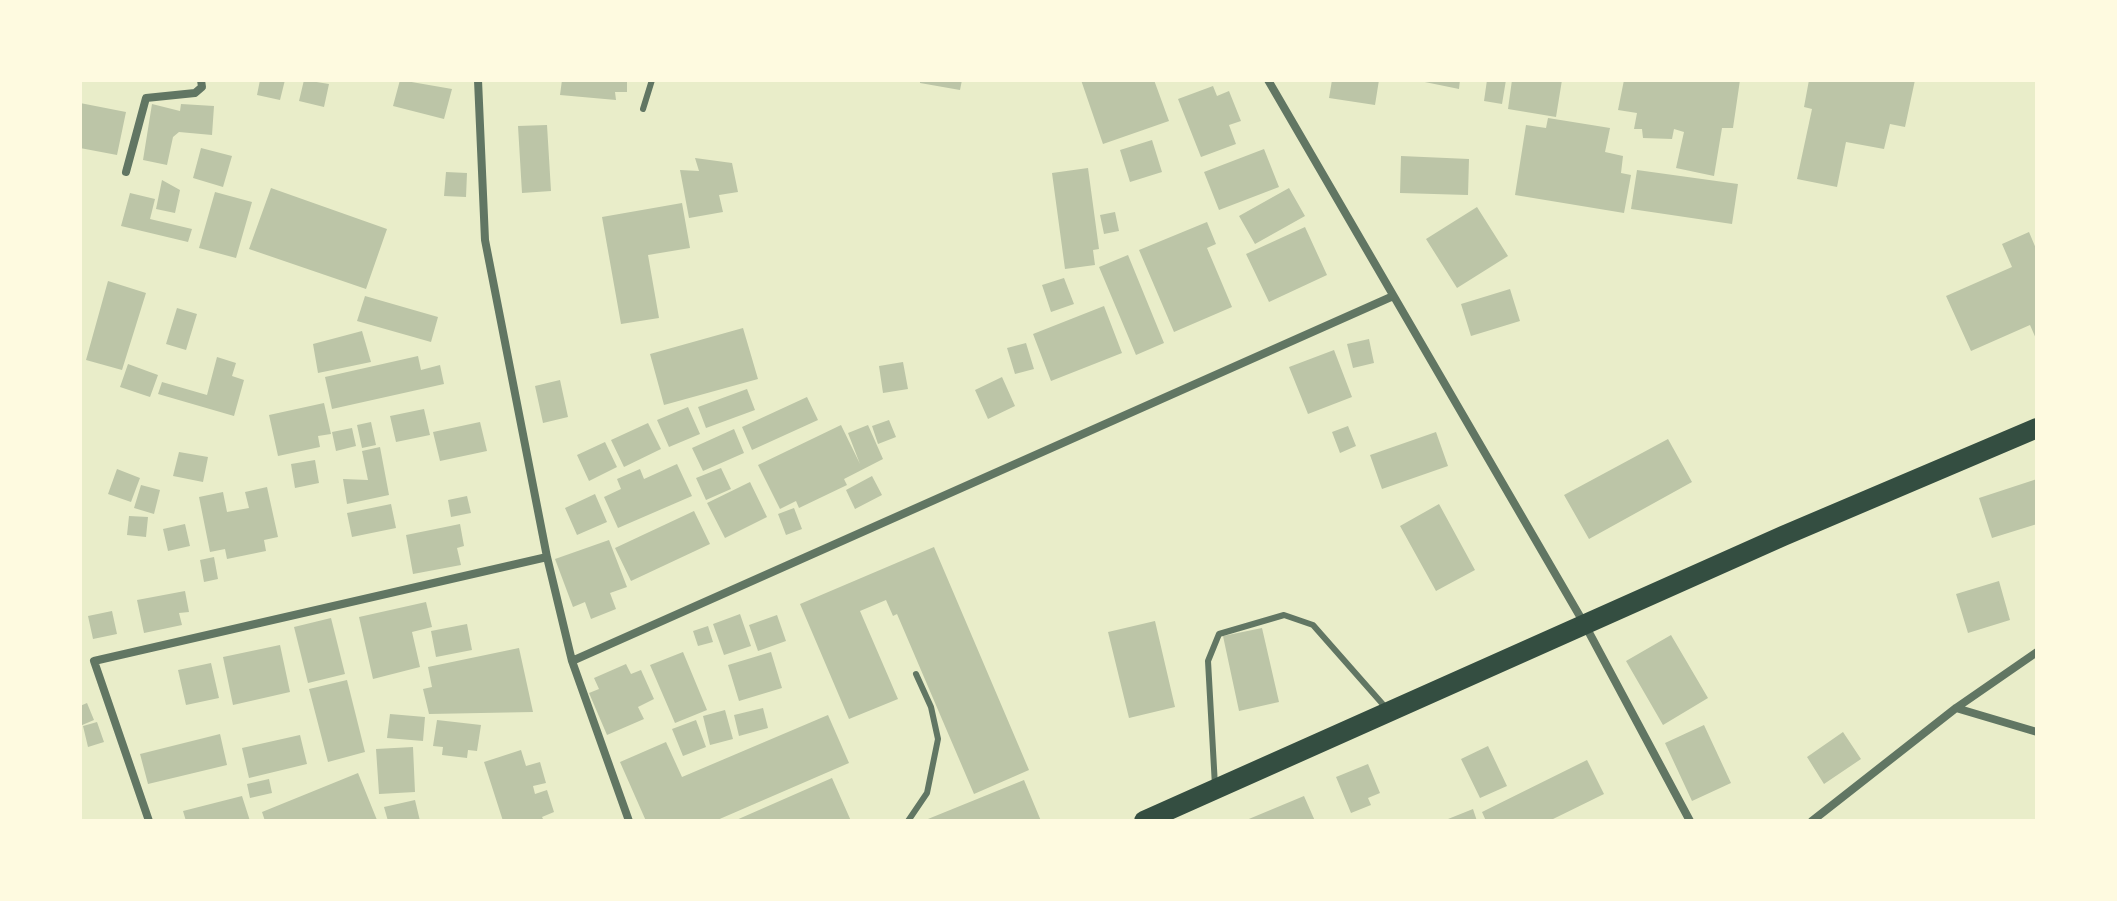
<!DOCTYPE html>
<style>
body{margin:0}
#map{position:relative;width:2117px;height:901px;overflow:hidden;background:#e9edc9;font-family:"IBM Plex Sans",sans-serif}
canvas{display:block}
.frame{position:absolute;inset:0;border:82px solid #fefae0;pointer-events:none}
</style>
<div id="map">
<canvas width="2117" height="901"></canvas>
<div class="frame"></div>
</div>
<script>
const c = document.querySelector('canvas').getContext('2d');
c.lineJoin = 'round';
function fillPath(path, color) {
  c.fillStyle = color;
  c.fill(path, 'evenodd');
}
function shape(rows) {
  const path = new Path2D();
  for (const r of rows) {
    path.moveTo(r[0], r[1]);
    for (let i = 2; i < r.length; i += 2) path.lineTo(r[i], r[i + 1]);
  }
  return path;
}
function trace(path, color, width, dash) {
  c.strokeStyle = color;
  c.lineWidth = width;
  c.lineCap = dash ? 'butt' : 'round';
  c.setLineDash(dash || []);
  c.stroke(path);
}
fillPath(shape([
 [260,80,285,80,280,100,257,95],
 [304,80,329,84,324,107,299,101],
 [400,80,452,89,444,119,393,106],
 [562,80,627,80,627,92,615,92,616,100,560,95],
 [920,80,962,80,960,90,920,83],
 [1081,80,1154,80,1169,121,1103,144],
 [1332,80,1379,80,1375,105,1329,98],
 [1415,80,1460,80,1459,89],
 [1487,80,1506,80,1502,104,1484,101],
 [1512,80,1562,80,1556,117,1508,109],
 [1624,80,1740,80,1733,128,1722,128,1714,176,1676,168,1684,132,1674,129,1672,139,1643,138,1642,129,1634,129,1637,113,1618,110],
 [1809,80,1915,80,1905,127,1890,124,1884,149,1846,142,1837,187,1797,179,1812,109,1804,107],
 [1213,86,1217,96,1229,91,1241,121,1229,125,1236,144,1201,157,1178,99],
 [80,103,126,112,117,155,80,148],
 [152,104,180,111,181,104,214,106,212,135,179,132,173,137,167,165,143,160],
 [1548,118,1610,128,1605,152,1623,156,1621,173,1631,175,1624,213,1515,195,1526,125,1546,128],
 [547,125,551,191,522,193,518,126],
 [1152,140,1162,172,1130,182,1120,150],
 [201,148,232,156,223,187,193,178],
 [1264,149,1279,187,1219,210,1204,172],
 [1401,156,1469,159,1468,195,1400,193],
 [695,158,732,163,738,192,719,195,723,212,689,218,680,170,699,171],
 [1088,168,1099,249,1093,250,1095,265,1065,269,1052,173],
 [1637,170,1738,184,1732,224,1631,209],
 [446,172,467,173,466,197,444,196],
 [162,180,180,190,175,213,156,209],
 [271,188,387,229,366,289,249,249],
 [1289,188,1305,216,1255,244,1239,216],
 [215,192,252,202,236,258,199,248],
 [130,193,155,199,150,219,192,229,188,242,121,226],
 [682,203,690,248,648,255,659,318,621,324,602,217],
 [1477,207,1508,256,1457,288,1426,239],
 [1115,212,1119,231,1104,234,1100,215],
 [1207,222,1216,244,1207,248,1232,307,1174,332,1139,250],
 [1305,227,1327,275,1269,302,1246,254],
 [2029,232,2037,251,2037,341,2030,325,1971,351,1946,296,2012,267,2002,244],
 [1128,255,1164,343,1136,355,1099,267],
 [1064,278,1074,304,1051,312,1042,285],
 [108,281,146,293,122,370,86,360],
 [1510,289,1520,321,1471,336,1461,304],
 [365,296,438,317,431,342,357,321],
 [1104,306,1122,353,1051,381,1033,334],
 [177,308,197,314,186,350,166,344],
 [743,328,758,379,664,405,650,354],
 [362,331,371,362,318,373,313,344],
 [1369,339,1374,363,1353,368,1347,344],
 [1026,343,1034,369,1015,374,1007,348],
 [1334,350,1352,397,1308,414,1289,367],
 [418,356,421,370,440,365,444,384,332,409,325,377],
 [217,357,236,363,232,376,244,380,234,416,158,394,162,382,207,395],
 [903,362,908,389,883,393,879,366],
 [128,364,158,375,150,397,120,387],
 [1002,377,1015,406,988,419,975,390],
 [560,380,568,417,543,423,535,386],
 [747,389,755,410,706,428,698,407],
 [807,397,818,420,752,450,742,427],
 [324,403,331,434,318,436,320,447,278,456,269,415],
 [688,407,700,434,669,447,657,420],
 [424,409,430,435,396,442,390,416],
 [889,420,896,437,878,444,872,426],
 [371,422,376,445,362,448,357,425],
 [480,422,487,451,440,461,433,432],
 [648,423,661,449,624,467,611,440],
 [841,425,860,464,848,433,868,425,883,459,844,479,847,485,799,508,796,501,780,509,758,465],
 [1348,426,1356,446,1340,453,1332,432],
 [352,428,356,446,336,451,332,432],
 [734,429,744,453,703,471,692,448],
 [1436,432,1448,466,1382,489,1370,455],
 [1668,439,1692,482,1589,539,1564,495],
 [605,442,617,467,589,481,577,455],
 [380,447,389,495,347,504,343,479,368,480,362,451],
 [179,452,208,457,203,482,173,476],
 [315,460,319,483,295,488,291,464],
 [677,464,692,496,618,528,604,497,621,489,617,479,640,469,644,479],
 [721,468,731,489,706,500,696,478],
 [117,469,140,478,131,502,108,494],
 [872,476,882,495,855,509,846,490],
 [2037,479,2037,524,1992,538,1979,498],
 [750,482,767,517,725,538,707,503],
 [141,485,160,490,154,514,134,508],
 [267,487,278,537,264,540,266,551,227,559,225,549,210,552,199,497,223,492,227,512,249,508,245,492],
 [595,494,607,522,577,535,565,508],
 [467,496,471,513,451,517,448,500],
 [391,504,396,528,352,537,347,513],
 [1439,504,1475,570,1436,591,1400,526],
 [794,508,802,529,786,535,778,514],
 [694,511,710,544,631,581,615,548],
 [129,516,148,517,146,537,127,535],
 [185,524,190,546,168,551,163,529],
 [460,524,464,546,457,548,461,565,413,574,406,535],
 [609,540,627,587,610,593,616,609,591,619,585,602,573,607,555,559],
 [934,547,1029,770,974,794,897,614,893,616,886,600,860,611,898,699,849,719,800,604],
 [214,557,218,579,204,582,200,560],
 [1999,581,2010,620,1968,633,1956,594],
 [185,591,189,612,179,613,182,625,144,633,137,600],
 [426,602,432,627,412,632,420,667,373,679,359,617],
 [112,611,117,634,93,639,88,616],
 [740,614,751,646,724,655,713,624],
 [777,615,786,641,758,651,749,625],
 [331,618,345,674,308,683,294,627],
 [1155,621,1175,707,1129,718,1108,632],
 [467,624,472,650,436,657,431,631],
 [708,626,713,642,698,646,693,631],
 [1262,628,1279,702,1239,711,1223,636],
 [1671,635,1708,698,1663,725,1626,661],
 [280,645,290,692,233,705,223,657],
 [519,648,533,712,429,714,423,689,432,687,428,667],
 [683,652,707,710,675,723,650,665],
 [771,652,782,688,739,701,728,665],
 [211,663,219,698,186,705,178,670],
 [626,664,631,674,641,670,654,699,638,707,644,719,607,735,589,693,599,689,594,678],
 [347,680,365,752,328,762,309,689],
 [87,703,94,720,80,726,80,706],
 [763,708,768,728,739,736,734,715],
 [725,710,733,739,710,745,703,716],
 [390,714,425,717,423,741,387,738],
 [828,715,849,763,715,821,646,821,620,762,666,742,682,777],
 [437,720,481,725,477,751,468,750,467,758,442,755,443,747,433,746],
 [696,720,706,747,683,756,672,729],
 [97,722,104,742,88,747,83,726],
 [1704,725,1731,783,1692,801,1665,743],
 [1843,732,1861,759,1824,784,1807,757],
 [220,734,227,765,148,784,140,754],
 [300,735,307,764,249,778,242,748],
 [1488,746,1507,786,1480,798,1461,759],
 [413,747,415,792,379,794,376,749],
 [521,750,526,766,540,762,546,783,533,786,535,794,547,790,554,812,542,817,544,821,503,821,484,762],
 [1587,760,1604,794,1549,821,1486,821,1482,812],
 [1368,764,1380,793,1368,798,1371,805,1351,813,1336,777],
 [358,773,377,820,265,821,262,812],
 [832,778,851,821,734,821],
 [269,779,272,793,250,798,247,784],
 [1024,780,1041,821,923,821],
 [242,796,250,821,186,821,183,811],
 [1304,796,1315,821,1244,821],
 [415,800,420,821,388,821,384,807],
 [1473,809,1477,821,1443,821]
]), '#bcc5a7');
trace(shape([
 [643,109,652,80],
 [1215,786,1208,661,1219,634,1284,615,1313,625,1387,709],
 [908,821,927,793,938,739,931,707,916,674]
]), '#617663', 6);
trace(shape([
 [478,80,485,240,547,557,572,661,629,821],
 [1268,80,1585,625,1690,821],
 [126,172,146,98,195,93,202,87,201,80],
 [572,661,1391,297],
 [1956,708,2037,732],
 [149,821,94,661,547,557],
 [1812,821,1956,708,2037,652]
]), '#617663', 8);
trace(shape([
 [1144,821,1783,536,2037,428]
]), '#344e41', 20);
</script>
